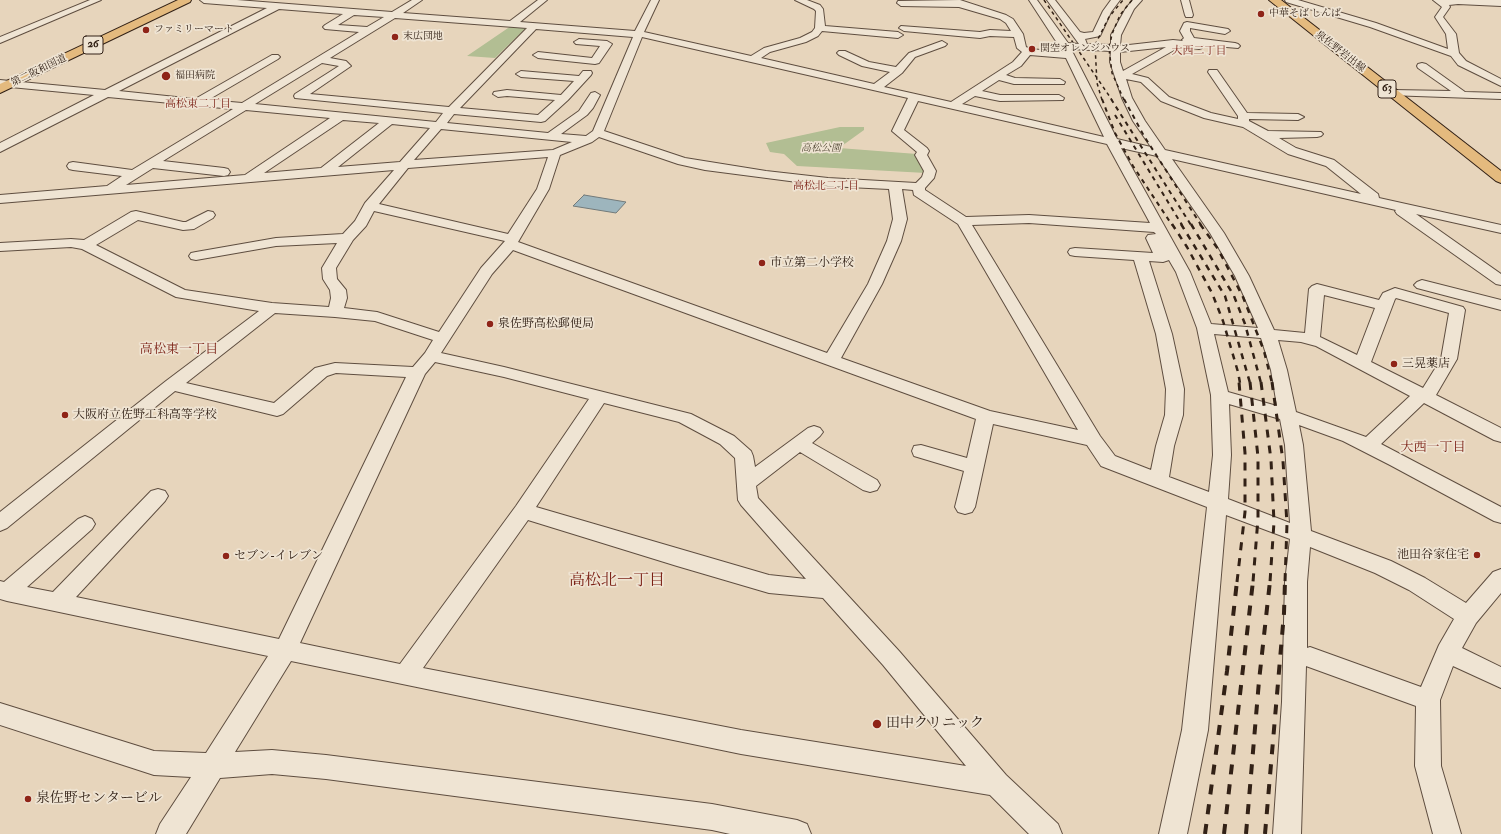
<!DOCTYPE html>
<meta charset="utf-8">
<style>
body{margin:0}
canvas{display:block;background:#e7d5bc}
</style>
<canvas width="1501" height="834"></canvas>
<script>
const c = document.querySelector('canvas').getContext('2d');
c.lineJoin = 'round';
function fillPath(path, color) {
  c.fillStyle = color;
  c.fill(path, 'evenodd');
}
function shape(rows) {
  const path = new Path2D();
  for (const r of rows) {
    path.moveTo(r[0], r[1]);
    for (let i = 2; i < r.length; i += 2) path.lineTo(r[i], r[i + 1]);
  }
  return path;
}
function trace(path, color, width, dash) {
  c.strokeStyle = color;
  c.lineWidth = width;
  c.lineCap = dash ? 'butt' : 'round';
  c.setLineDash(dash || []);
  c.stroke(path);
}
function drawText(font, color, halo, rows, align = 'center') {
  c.font = font + ' "IM FELL Double Pica","Noto Serif JP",serif';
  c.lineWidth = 3.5;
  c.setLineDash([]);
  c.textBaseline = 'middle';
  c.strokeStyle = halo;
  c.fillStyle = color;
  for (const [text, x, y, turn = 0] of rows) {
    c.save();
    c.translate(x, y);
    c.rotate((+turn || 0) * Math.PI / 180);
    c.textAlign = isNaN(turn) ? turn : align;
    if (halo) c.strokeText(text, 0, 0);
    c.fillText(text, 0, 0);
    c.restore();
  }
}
fillPath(shape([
 [511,26,527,27,495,58,467,56],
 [840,127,864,127,864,130,839,148,917,154,926,173,797,166,784,154,770,152,766,143]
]), '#b2be93');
const water = shape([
 [584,195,626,202,616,213,573,206,584,195]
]);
fillPath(water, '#9db5bd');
trace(water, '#727a7a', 1);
const minor = shape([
 [90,0,101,0,0,43,0,37,90,0],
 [200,0,237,0,392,12,412,0,422,0,403,13,510,21,538,0,547,0,520,22,635,31,651,0,659,0,644,32,751,56,764,48,800,38,812,32,815,28,816,11,814,9,795,0,807,0,820,5,823,9,825,26,898,32,903,35,898,38,822,31,818,36,806,42,770,52,761,58,874,84,890,72,862,66,839,55,837,53,839,51,845,51,869,62,896,67,909,53,942,41,947,44,945,46,915,57,902,73,884,87,951,102,1013,62,1022,52,1017,48,1014,37,990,36,980,38,904,31,899,28,901,26,980,32,990,30,1011,31,1006,23,1000,19,959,7,901,6,897,3,898,1,960,0,1006,15,1013,19,1023,34,1026,47,1030,49,1063,52,1029,0,1037,0,1068,43,1079,44,1047,0,1055,0,1080,32,1084,33,1093,32,1103,11,1111,0,1120,0,1111,12,1100,36,1085,39,1087,44,1111,45,1111,35,1126,8,1133,0,1142,0,1134,9,1121,35,1120,46,1173,40,1183,41,1182,40,1184,38,1180,31,1184,23,1187,22,1228,29,1230,31,1225,34,1190,28,1190,31,1194,38,1235,43,1238,44,1240,46,1238,48,1203,45,1202,48,1199,49,1177,46,1176,49,1132,74,1148,78,1169,97,1211,113,1238,119,1238,116,1208,72,1209,70,1217,70,1247,113,1298,114,1304,117,1298,120,1249,119,1249,121,1268,131,1321,132,1323,134,1321,136,1317,137,1279,138,1296,148,1334,160,1378,194,1379,198,1501,225,1501,233,1416,214,1501,274,1501,285,1496,284,1397,214,1395,211,1396,210,1172,159,1224,233,1249,276,1274,330,1305,333,1309,289,1312,286,1317,284,1379,300,1383,293,1395,288,1463,307,1465,310,1457,359,1436,395,1501,428,1501,442,1494,440,1424,403,1381,444,1501,507,1501,523,1494,521,1390,465,1343,441,1299,425,1303,445,1311,531,1391,561,1425,578,1466,603,1493,572,1501,569,1501,593,1476,623,1462,648,1501,667,1501,688,1453,666,1440,700,1441,766,1461,834,1433,834,1415,766,1416,706,1306,666,1301,834,1273,834,1282,702,1285,582,1290,539,1226,515,1208,730,1187,834,1159,834,1182,730,1207,507,1101,466,1087,445,993,424,975,507,972,512,965,514,958,512,955,507,964,471,914,456,912,451,914,446,921,445,967,458,976,419,513,250,492,274,441,353,504,367,691,414,734,436,751,451,753,456,755,467,808,428,814,426,820,428,823,432,820,436,812,443,877,480,880,485,877,490,870,492,863,490,800,452,756,486,758,498,899,651,1006,775,1058,824,1062,834,1029,834,990,795,741,754,291,661,235,752,272,750,326,755,712,804,797,820,807,824,811,834,730,834,712,830,326,779,272,774,220,778,186,834,156,834,160,824,191,777,154,775,0,725,0,703,154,751,206,753,268,656,7,601,0,599,0,581,4,582,78,519,85,516,92,519,95,524,92,529,27,587,53,592,151,491,158,489,165,491,168,496,165,501,76,597,279,639,406,377,336,373,327,376,283,414,277,416,175,391,7,528,0,531,0,512,166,381,259,311,176,297,82,249,71,247,0,251,0,243,71,239,84,240,131,212,136,211,183,222,186,222,208,211,213,212,215,215,213,218,194,229,183,230,138,220,96,245,185,290,272,303,329,307,331,298,330,290,323,279,322,268,337,243,276,246,196,260,191,259,189,256,191,253,196,252,276,238,343,234,355,221,365,203,394,170,0,203,0,195,107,186,122,176,73,170,69,169,67,166,69,163,73,162,132,170,233,109,108,97,0,152,0,143,94,95,0,86,0,80,105,90,267,8,204,3,200,0],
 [279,9,343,14,325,25,323,27,325,29,359,32,242,103,208,100,278,59,280,57,278,55,272,55,195,99,119,91,279,9],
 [354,15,384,17,367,27,338,25,354,15],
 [395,18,527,28,449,107,310,94,351,66,346,61,330,58,395,18],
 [536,29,633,37,593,131,586,136,561,134,587,115,593,108,600,95,595,92,591,93,579,111,548,133,447,123,454,114,541,122,545,121,568,100,591,75,592,73,591,71,583,71,579,76,521,71,516,74,521,77,574,81,561,95,507,90,494,92,493,94,498,97,507,96,555,100,538,115,460,108,536,29],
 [642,37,908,98,892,131,917,152,915,155,924,171,922,177,916,183,828,178,766,171,685,158,604,131,642,37],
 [1166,47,1123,71,1120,62,1120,52,1166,47],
 [1071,49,1111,51,1110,62,1122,98,1133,121,1151,147,1117,139,1071,49],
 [1030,55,1066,58,1104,137,962,104,975,96,1000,101,1063,100,1064,98,1059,95,1000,95,982,91,999,80,1014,84,1064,84,1065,82,1060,79,1015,78,1006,75,1021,66,1030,55],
 [322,63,339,66,295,94,294,96,295,98,443,113,436,122,255,104,322,63],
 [1126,79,1141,82,1161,101,1204,118,1243,127,1288,154,1326,166,1361,194,1165,150,1145,121,1132,98,1126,79],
 [918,101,1107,144,1150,223,1029,215,966,217,925,190,925,188,934,178,936,171,927,155,929,151,927,148,904,130,918,101],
 [246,110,330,118,245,175,126,185,153,168,224,176,228,175,230,172,228,169,224,168,163,161,246,110],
 [343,120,379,123,321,168,264,173,343,120],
 [392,124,430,128,400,162,338,167,392,124],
 [441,129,572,142,553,150,414,160,441,129],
 [599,137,678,164,705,170,828,186,889,189,893,219,887,241,868,284,827,353,518,242,549,189,560,155,592,142,599,137],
 [1121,148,1157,156,1210,233,1235,276,1258,328,1211,324,1190,272,1121,148],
 [548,157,537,189,508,234,379,204,408,168,548,157],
 [902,189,913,190,914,195,958,224,1078,430,990,411,841,358,882,284,901,241,907,219,902,189],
 [374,211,505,241,481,268,439,332,377,312,344,308,347,298,346,290,337,279,336,268,353,240,366,226,374,211],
 [1029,223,1154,232,1156,234,1148,235,1146,238,1153,253,1075,248,1070,249,1068,252,1070,255,1075,256,1134,260,1156,334,1166,389,1165,415,1156,446,1151,470,1115,456,1100,436,972,225,1029,223],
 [1169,260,1176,272,1197,328,1211,395,1213,455,1209,492,1169,477,1174,446,1183,415,1184,389,1172,334,1149,261,1163,262,1169,260],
 [1324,295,1375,308,1357,355,1320,337,1324,295],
 [1396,298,1449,313,1441,359,1423,388,1371,362,1395,299,1396,298],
 [275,313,335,317,375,321,433,340,425,353,413,367,335,363,315,368,274,403,186,383,275,313],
 [1214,334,1261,338,1271,370,1277,406,1228,392,1214,334],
 [1278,340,1301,342,1316,346,1410,396,1366,437,1296,412,1287,370,1278,340],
 [435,362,504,377,589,399,516,506,400,664,300,643,425,374,435,362],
 [604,403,679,422,720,444,735,458,738,500,741,505,806,579,769,575,536,507,604,403],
 [1229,404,1280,419,1285,445,1290,523,1228,499,1231,455,1229,404],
 [528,520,677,566,769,593,823,598,883,665,966,766,741,730,423,668,528,520],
 [1310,547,1375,573,1409,590,1454,619,1439,645,1421,687,1310,647,1307,648,1307,582,1310,547],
 [1181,0,1189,0,1193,15,1192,17,1186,17,1185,15,1181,0],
 [1285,0,1298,0,1376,23,1448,49,1446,34,1435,17,1442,7,1433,0,1501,0,1501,6,1458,4,1449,5,1450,7,1443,17,1456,34,1459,53,1466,61,1501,79,1501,86,1458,65,1451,56,1370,27,1286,2,1285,0],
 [579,39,607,41,612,44,599,63,595,64,538,58,533,55,538,52,592,58,600,46,576,44,574,42,579,39],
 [1422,63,1426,64,1465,92,1501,93,1501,99,1388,95,1387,93,1388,91,1392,90,1451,91,1418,68,1417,66,1418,64,1422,63],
 [1422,280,1501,300,1501,310,1417,288,1414,285,1417,282,1422,280]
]);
const major = shape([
 [1269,0,1281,0,1501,171,1501,183,1496,181,1269,0]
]);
const highway = shape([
 [178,0,191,0,190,2,0,93,0,84,178,0]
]);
trace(minor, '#5f4e40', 2);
trace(major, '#322116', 2);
trace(highway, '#322116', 2);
fillPath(minor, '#efe4d3');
fillPath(major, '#e4ba7e');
fillPath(highway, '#e4ba7e');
trace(shape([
 [1044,0,1112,100],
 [1102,100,1097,83,1095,45,1109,17,1123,0],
 [1124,100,1112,73,1109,49,1112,34,1120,15,1132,0]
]), '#322116', 1.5, [3.5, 3.5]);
trace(shape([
 [1102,99,1115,133,1133,166,1172,225],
 [1111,99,1191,225],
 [1124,99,1144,136,1201,225],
 [1115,115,1182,225]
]), '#322116', 2, [4.5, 4.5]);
trace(shape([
 [1172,224,1187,247,1212,293,1223,321,1238,372,1240,383],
 [1181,224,1225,296,1250,383],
 [1191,224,1234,296,1245,324,1261,383],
 [1200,224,1218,249,1243,297,1264,351,1272,383]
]), '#322116', 2.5, [6, 6]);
trace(shape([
 [1250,382,1258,457,1258,518,1253,582],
 [1261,382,1271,460,1274,522,1270,582],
 [1272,382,1283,461,1287,524,1285,582],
 [1237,582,1245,512,1245,453,1239,382]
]), '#322116', 3, [8, 8]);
trace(shape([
 [1205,834,1227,671,1237,581],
 [1224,834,1253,581],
 [1246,834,1259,681,1270,581],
 [1265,834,1284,613,1285,581]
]), '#322116', 4, [10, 10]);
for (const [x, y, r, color] of [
 [1261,14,4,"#8f2418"],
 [146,30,4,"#8f2418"],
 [395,37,4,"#8f2418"],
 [1032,49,4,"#8f2418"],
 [166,76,5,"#8f2418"],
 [762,263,4,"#8f2418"],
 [490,324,4,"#8f2418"],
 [1394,364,4,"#8f2418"],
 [65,415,4,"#8f2418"],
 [1477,555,4,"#8f2418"],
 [226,556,4,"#8f2418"],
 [877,724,5,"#8f2418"],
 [28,799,4,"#8f2418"]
]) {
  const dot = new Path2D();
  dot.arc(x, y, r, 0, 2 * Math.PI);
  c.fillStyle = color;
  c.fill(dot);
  trace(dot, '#efe4d3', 1.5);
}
drawText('10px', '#322116', '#efe4d3', [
 ["中華そば しんば",1269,14],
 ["ファミリーマート",154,30],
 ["末広団地",403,37],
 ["関空オレンジハウス",1040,49],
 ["福田病院",175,76]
], 'left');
drawText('10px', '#322116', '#efe4d3', [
 ["泉佐野岩出線",1340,52,38],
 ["第二阪和国道",39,71,-26]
]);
drawText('italic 10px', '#524835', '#efe4d3', [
 ["高松公園",821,149]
]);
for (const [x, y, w] of [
 [93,45,20],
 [1387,89,18]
]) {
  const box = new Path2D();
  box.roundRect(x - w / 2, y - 9, w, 18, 3);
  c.fillStyle = '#efe4d3';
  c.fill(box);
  trace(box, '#322116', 1);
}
drawText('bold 11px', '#322116', null, [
 ["26",93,45],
 ["63",1387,89]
]);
drawText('11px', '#7a1f14', '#efe4d3', [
 ["大西二丁目",1199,52],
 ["高松東二丁目",198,105],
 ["高松北二丁目",826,187]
]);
drawText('12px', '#322116', '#efe4d3', [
 ["市立第二小学校",770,263],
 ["泉佐野高松郵便局",498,324],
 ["三晃薬店",1402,364],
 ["大阪府立佐野工科高等学校",73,415],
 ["池田谷家住宅",1469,555,"right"],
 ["セブン-イレブン",234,556]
], 'left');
drawText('13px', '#7a1f14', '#efe4d3', [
 ["高松東一丁目",179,350],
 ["大西一丁目",1433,448]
]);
drawText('14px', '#322116', '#efe4d3', [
 ["田中クリニック",886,724],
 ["泉佐野センタービル",36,799]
], 'left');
drawText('16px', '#7a1f14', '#efe4d3', [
 ["高松北一丁目",617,582]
]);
</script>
